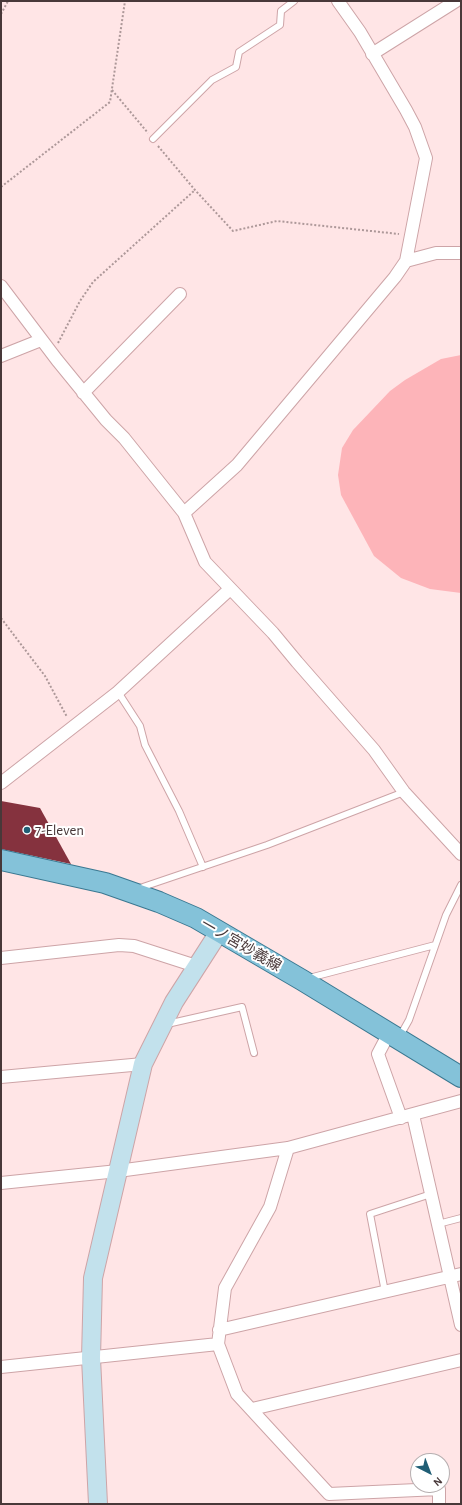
<!DOCTYPE html>
<meta charset="utf-8">
<style>
body{margin:0}
#map{position:relative;width:462px;height:1505px;overflow:hidden;background:#ffe5e6;font-family:"Alegreya Sans",sans-serif}
canvas{display:block}
.frame{position:absolute;inset:0;border:2px solid #483839;pointer-events:none}
.north{position:absolute;left:410px;top:1453px;width:40px;height:40px;box-sizing:border-box;background:#fff;border:1px solid #b6afb0;border-radius:50%;rotate:138deg;font-size:11px;font-weight:700;line-height:16px;text-align:center;color:#483839}
.north::after{content:'';display:block;margin:auto;width:14px;height:18px;background:#205e75;clip-path:polygon(50% 0,100% 100%,50% 72%,0 100%)}
</style>
<div id="map">
<canvas width="462" height="1505"></canvas>
<div class="frame"></div>
<div class="north">N</div>
</div>
<script>
const c = document.querySelector('canvas').getContext('2d');
c.lineJoin = 'round';
function fillPath(path, color) {
  c.fillStyle = color;
  c.fill(path, 'evenodd');
}
function shape(rows) {
  const path = new Path2D();
  for (const r of rows) {
    path.moveTo(r[0], r[1]);
    for (let i = 2; i < r.length; i += 2) path.lineTo(r[i], r[i + 1]);
  }
  return path;
}
function trace(path, color, width, dash) {
  c.strokeStyle = color;
  c.lineWidth = width;
  c.lineCap = dash ? 'butt' : 'round';
  c.setLineDash(dash || []);
  c.stroke(path);
}
function drawText(font, color, halo, rows, align = 'center') {
  c.font = font + ' "Alegreya Sans","Noto Sans JP",sans-serif';
  c.lineWidth = 4;
  c.setLineDash([]);
  c.textBaseline = 'middle';
  c.strokeStyle = halo;
  c.fillStyle = color;
  for (const [text, x, y, turn = 0] of rows) {
    c.save();
    c.translate(x, y);
    c.rotate((+turn || 0) * Math.PI / 180);
    c.textAlign = isNaN(turn) ? turn : align;
    if (halo) c.strokeText(text, 0, 0);
    c.fillText(text, 0, 0);
    c.restore();
  }
}
fillPath(shape([
 [461,355,461,593,430,589,401,578,374,556,341,495,338,475,342,448,353,430,390,391,405,380,441,359]
]), '#fdb4b9');
fillPath(shape([
 [1,801,40,808,71,864,1,849]
]), '#85323e');
const lane = shape([
 [153,139,212,80,236,67,239,52,280,25,281,11,294,1],
 [118,692,140,726,145,745,179,811,203,867],
 [137,889,267,845,404,792],
 [309,978,435,945],
 [167,1024,242,1007,254,1053],
 [400,1036,409,1020,446,915,461,885],
 [438,1224,461,1218],
 [385,1292,370,1214,431,1194]
]);
const street = shape([
 [372,54,456,1],
 [406,261,436,253,461,253],
 [1,286,57,360,106,420,124,438,184,513,205,562,273,633,297,662,374,750,404,792,461,854],
 [1,356,41,340],
 [83,393,180,294],
 [184,513,237,465,395,277,406,261,426,158,415,127,406,110,360,32,338,1],
 [1,783,118,692,230,589],
 [1,958,119,945,134,946,196,966],
 [389,1033,378,1054,401,1118],
 [1,1077,143,1064],
 [413,1115,461,1325],
 [288,1148,270,1207,225,1288,218,1344,237,1394,329,1494,439,1489,439,1504],
 [1,1183,118,1171,288,1148,461,1101],
 [219,1330,461,1274],
 [1,1367,218,1344],
 [252,1409,461,1360]
]);
const secondary = shape([
 [98,1504,91,1358,93,1278,143,1064,174,1002,219,932]
]);
const primary = shape([
 [1,860,105,883,159,902,196,918,302,980,461,1077]
]);
trace(lane, '#cda4a7', 8);
trace(street, '#cda4a7', 14);
trace(secondary, '#cda4a7', 20);
trace(primary, '#3a7891', 22);
trace(shape([
 [1,14,8,1],
 [112,90,148,133],
 [158,146,195,190,233,231,277,221,399,234],
 [1,187,110,102,125,1],
 [58,343,80,301,93,282,195,190],
 [1,618,45,676,67,717]
]), '#ad9899', 2, [2, 2]);
trace(lane, '#fff', 6);
trace(street, '#fff', 12);
trace(secondary, '#c2e1ec', 18);
trace(primary, '#84c2d9', 20);
for (const [x, y, r, color] of [
 [27,830,4,"#205e75"]
]) {
  const dot = new Path2D();
  dot.arc(x, y, r, 0, 2 * Math.PI);
  c.fillStyle = color;
  c.fill(dot);
  trace(dot, '#fff', 1.5);
}
drawText('15px', '#483839', '#fff', [
 ["7-Eleven",35,830]
], 'left');
drawText('15px', '#483839', '#fff', [
 ["一ノ宮妙義線",241,945,30]
]);
</script>
